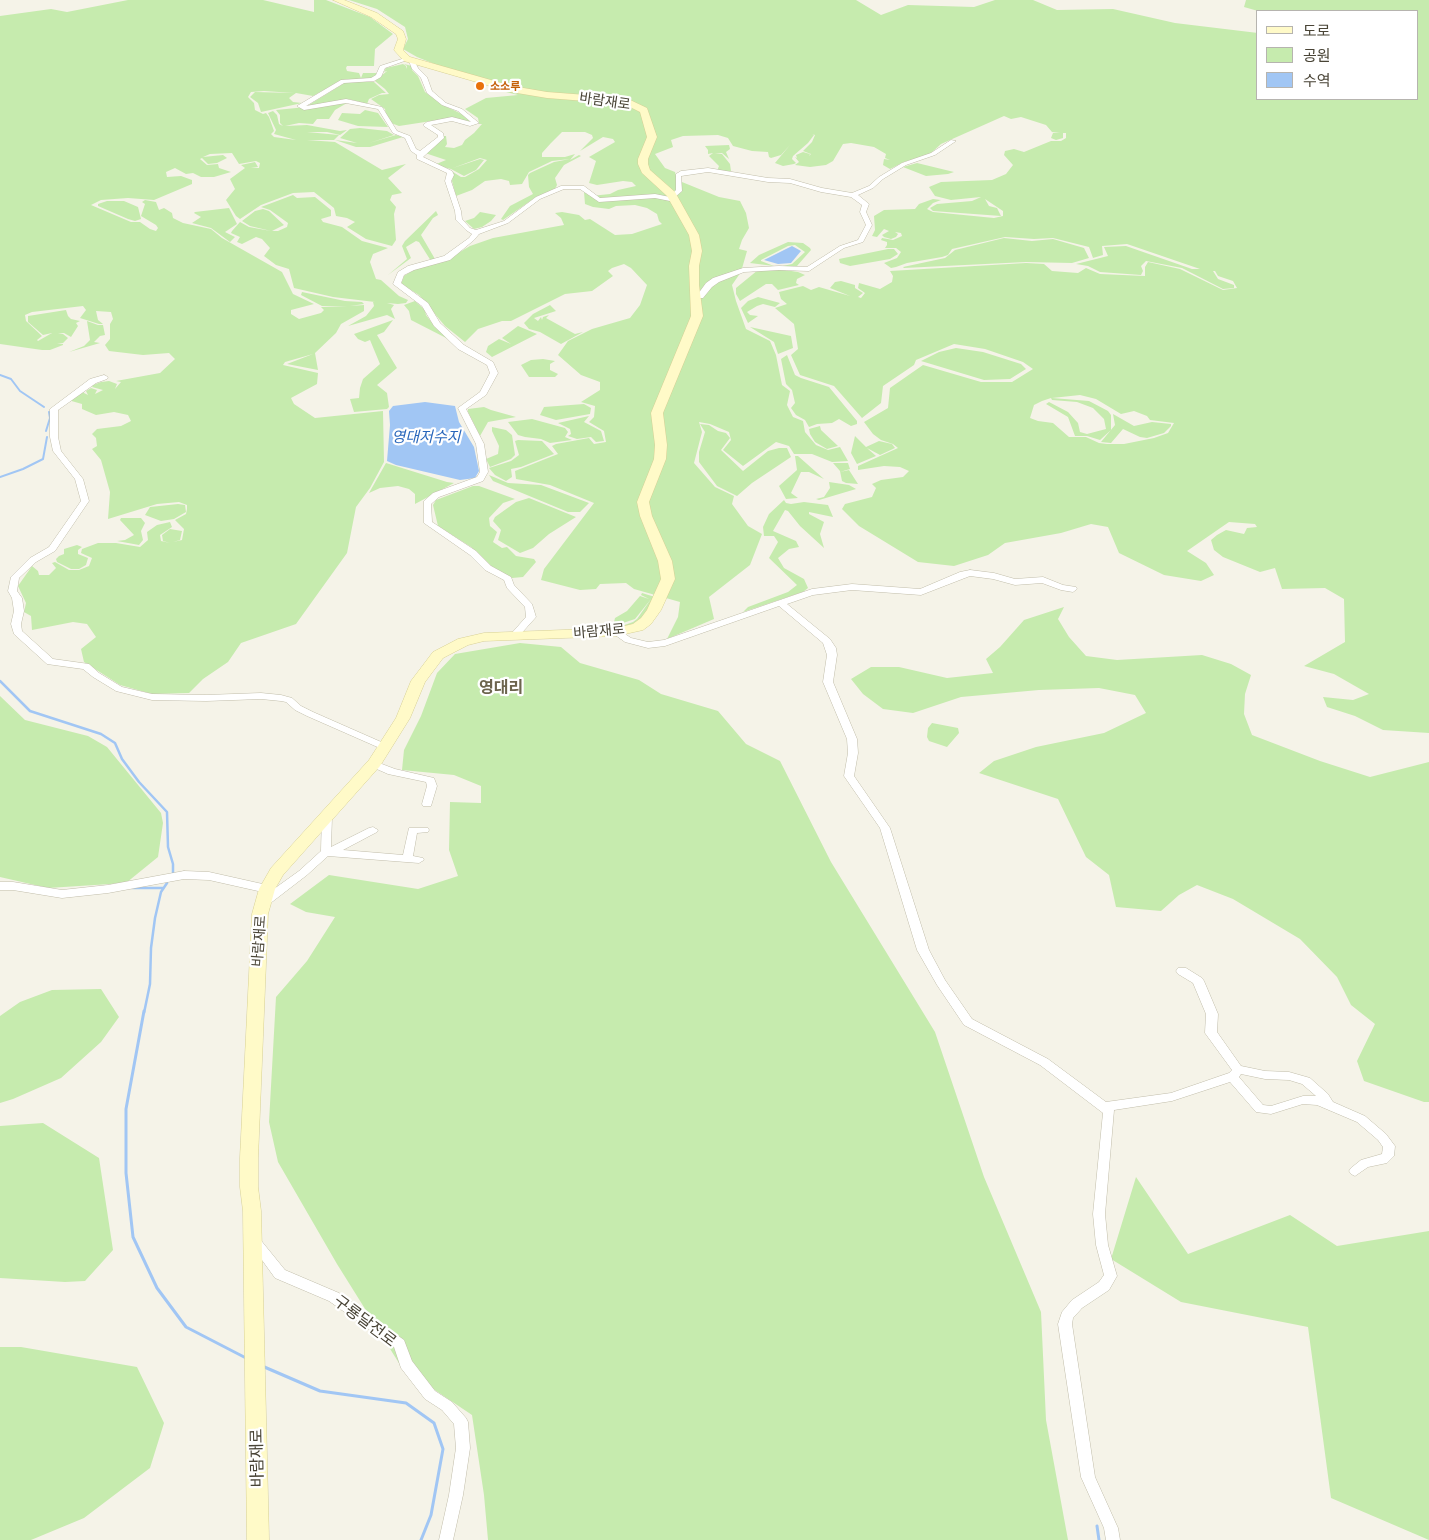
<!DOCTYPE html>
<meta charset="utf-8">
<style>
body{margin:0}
#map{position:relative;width:1429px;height:1540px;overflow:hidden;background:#f5f3e8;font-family:Barlow,"Noto Sans KR",sans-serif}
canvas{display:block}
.legend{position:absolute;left:1256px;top:10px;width:162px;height:90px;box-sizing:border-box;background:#fff;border:1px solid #b6b4af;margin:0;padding:6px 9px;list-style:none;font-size:15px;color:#494436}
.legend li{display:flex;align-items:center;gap:10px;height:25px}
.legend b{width:25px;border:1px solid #b6b4af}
</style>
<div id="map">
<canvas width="1429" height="1540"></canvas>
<ul class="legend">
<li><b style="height:6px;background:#fffac8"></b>도로</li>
<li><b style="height:14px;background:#c6ebae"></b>공원</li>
<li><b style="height:14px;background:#a1c6f4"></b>수역</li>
</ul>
</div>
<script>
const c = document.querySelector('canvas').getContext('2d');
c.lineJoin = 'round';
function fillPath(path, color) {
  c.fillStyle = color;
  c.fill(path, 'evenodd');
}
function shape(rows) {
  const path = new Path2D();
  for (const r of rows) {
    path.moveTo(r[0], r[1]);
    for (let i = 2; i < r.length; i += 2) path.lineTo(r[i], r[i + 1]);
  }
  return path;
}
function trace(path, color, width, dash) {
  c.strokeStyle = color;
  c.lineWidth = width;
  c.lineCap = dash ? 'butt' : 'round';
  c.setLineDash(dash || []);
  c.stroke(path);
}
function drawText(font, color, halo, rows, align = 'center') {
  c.font = font + ' Barlow,"Noto Sans KR",sans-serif';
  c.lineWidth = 4.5;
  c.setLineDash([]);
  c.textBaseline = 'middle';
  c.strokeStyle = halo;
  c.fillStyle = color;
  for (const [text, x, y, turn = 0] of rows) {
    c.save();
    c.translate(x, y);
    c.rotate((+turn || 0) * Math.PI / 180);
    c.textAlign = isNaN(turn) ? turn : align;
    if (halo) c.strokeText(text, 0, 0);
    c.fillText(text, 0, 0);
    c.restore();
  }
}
fillPath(shape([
 [128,0,263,0,314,12,314,0,326,0,370,17,393,34,375,49,374,66,347,66,346,68,347,71,359,73,361,78,363,73,377,73,374,78,342,80,313,96,296,93,289,98,293,102,302,103,261,112,258,103,250,97,255,92,294,93,264,91,251,92,248,97,254,103,255,110,263,114,266,113,269,117,274,131,271,134,274,137,296,140,274,134,276,130,268,113,273,111,277,115,279,124,283,126,280,123,280,115,276,110,347,103,335,110,329,119,317,119,313,124,299,123,285,126,307,125,340,131,347,130,340,135,327,132,307,132,339,135,334,140,307,140,335,142,382,170,406,164,388,178,402,193,392,195,390,200,396,207,394,214,396,240,392,246,366,239,347,227,355,222,347,218,336,216,334,208,314,192,293,193,261,205,240,219,236,216,226,200,235,189,230,179,245,168,241,165,255,162,258,167,251,168,259,168,260,163,256,161,239,164,232,153,210,154,203,157,223,155,227,158,217,163,208,164,202,158,200,159,207,165,218,164,219,168,231,172,214,177,201,177,193,173,186,174,175,168,166,172,167,177,181,176,192,180,192,184,154,200,128,198,101,200,91,205,131,222,140,222,150,229,156,231,158,228,156,225,141,216,145,204,142,202,145,200,156,202,159,210,164,208,172,213,173,218,183,223,211,229,222,238,282,272,293,294,314,304,291,310,291,314,299,319,321,313,324,310,321,307,347,307,322,306,301,295,302,292,345,301,362,302,364,304,350,306,364,305,364,311,341,324,336,333,315,353,318,370,287,364,313,354,285,362,283,365,318,373,317,384,291,398,294,404,315,418,383,411,384,462,370,488,356,507,347,553,296,624,241,643,228,662,203,679,189,693,152,694,120,685,84,662,81,649,96,637,87,624,73,622,32,630,31,616,24,612,26,603,18,586,32,566,38,571,39,575,49,575,56,568,52,563,55,562,69,570,79,570,89,566,92,558,81,553,82,549,98,543,116,543,140,547,148,540,147,532,157,525,170,522,172,527,160,535,161,541,170,543,163,541,162,535,170,529,182,531,180,540,173,542,182,540,184,529,175,520,186,514,187,509,187,505,179,502,157,504,108,519,110,492,101,460,92,449,97,446,96,438,92,434,97,429,121,426,131,421,128,415,114,412,96,415,82,409,82,404,68,400,84,392,84,393,88,395,86,391,91,388,97,390,95,394,103,390,92,387,93,385,101,382,109,381,117,384,115,389,121,382,116,381,160,373,175,359,169,353,143,355,109,351,105,345,110,339,110,324,113,319,111,312,96,311,98,320,103,324,99,324,80,318,86,310,83,306,32,312,25,315,26,321,42,336,37,340,38,341,52,333,43,335,28,322,28,316,66,310,68,316,71,319,80,321,76,323,78,326,71,337,64,333,58,333,63,334,68,338,63,343,57,344,63,344,63,345,50,350,42,350,0,344,0,16,51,9,67,12],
 [349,0,856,0,881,15,908,5,974,7,995,0,1033,0,1057,10,1113,9,1175,23,1258,33,1258,99,1418,99,1418,11,1258,11,1244,7,1246,0,1429,0,1429,733,1383,730,1355,716,1327,707,1323,697,1353,700,1369,694,1334,674,1304,666,1345,642,1344,599,1325,588,1282,589,1275,568,1260,572,1223,557,1214,550,1211,540,1217,535,1226,530,1244,534,1247,528,1257,527,1255,524,1229,522,1187,551,1206,563,1214,575,1201,581,1164,575,1119,553,1108,527,1091,524,1061,533,1005,543,988,555,954,566,918,562,859,526,842,509,845,504,872,497,876,488,872,484,881,480,903,477,909,471,900,467,884,466,858,470,858,466,898,448,893,444,881,440,873,434,864,422,888,408,890,388,923,365,981,382,1012,382,1033,369,1023,362,985,349,954,344,916,360,914,365,883,386,881,403,862,418,834,386,800,375,791,355,798,349,794,324,775,308,787,304,781,299,779,292,803,286,811,290,819,287,850,296,830,288,835,282,841,281,855,285,855,288,863,293,858,297,861,298,865,293,858,288,859,283,880,289,892,282,893,276,890,271,1026,263,1044,264,1052,271,1078,273,1086,268,1100,274,1145,276,1145,267,1148,262,1180,269,1223,290,1237,288,1233,281,1218,276,1215,271,1213,271,1218,279,1234,285,1234,288,1223,289,1182,268,1146,261,1141,266,1143,271,1141,275,1100,272,1088,266,1076,264,1108,256,1104,247,1126,246,1192,269,1200,269,1127,244,1102,246,1103,255,1093,258,1089,247,1053,238,1034,239,1005,237,952,249,948,255,942,257,907,263,896,267,891,268,884,263,897,258,901,252,896,248,885,248,887,245,887,242,881,240,882,238,893,240,902,236,901,233,895,232,898,234,896,237,891,239,884,237,882,235,889,231,884,229,877,237,872,236,875,230,874,216,884,210,915,209,919,204,933,199,941,200,933,203,927,209,933,212,994,218,1003,216,1003,211,985,199,989,206,997,208,1001,216,933,211,930,208,937,204,972,201,981,197,951,200,935,196,929,187,941,182,992,180,1006,174,1013,165,1004,155,1005,151,1014,149,1024,152,1051,141,1061,141,1066,138,1066,133,1063,133,1063,138,1056,140,1051,138,1053,133,1060,133,1052,132,1046,125,1021,117,1011,119,1004,116,941,144,930,154,904,162,890,169,883,165,884,159,890,160,885,158,886,154,874,147,851,143,843,144,833,161,826,165,810,167,795,165,799,162,795,157,797,158,796,155,803,152,810,154,809,156,811,154,803,151,812,142,815,135,812,134,814,135,808,143,793,156,792,159,796,163,794,164,783,166,775,163,790,145,781,155,771,158,769,157,768,152,752,151,733,146,728,138,718,135,683,136,671,140,673,147,655,154,665,168,675,172,677,180,719,197,740,201,746,213,749,228,742,240,739,249,747,251,741,272,732,285,736,301,746,329,770,341,776,355,782,385,790,391,787,405,793,417,803,421,805,432,816,445,828,450,840,447,848,461,832,462,812,454,794,454,789,446,776,442,743,466,723,450,731,440,729,432,710,424,699,422,702,432,694,463,715,487,734,496,732,504,748,526,762,534,750,565,709,597,714,619,667,639,678,617,680,602,634,589,626,583,600,584,596,589,580,590,541,580,544,569,594,503,550,485,516,479,515,471,558,454,552,446,556,444,589,438,594,444,606,442,604,431,589,422,594,417,595,406,581,402,600,390,600,382,581,375,558,355,568,341,592,329,630,318,640,305,647,285,631,268,624,264,612,268,608,271,613,276,592,291,565,294,511,321,502,321,478,329,465,342,445,326,419,295,401,284,404,276,413,270,448,259,470,246,493,238,564,225,561,218,555,213,562,212,579,215,585,220,590,219,615,235,632,234,662,224,659,221,657,214,647,208,635,205,616,206,609,209,593,207,585,204,584,192,591,196,610,194,618,190,636,186,632,182,623,181,597,185,589,183,596,161,589,157,615,142,613,139,603,137,580,151,593,138,592,135,585,132,562,132,551,143,542,153,542,157,565,157,575,154,570,160,579,155,581,156,564,165,555,178,557,185,555,189,536,197,503,220,501,219,510,206,533,194,529,187,528,175,530,173,554,162,570,159,552,161,529,172,522,184,510,185,509,181,501,179,485,181,472,190,456,196,452,181,453,172,461,177,465,177,479,169,487,160,480,158,453,168,480,159,484,160,476,170,464,176,451,169,434,165,446,160,425,153,443,136,446,136,447,144,445,147,454,148,462,145,465,140,474,133,482,124,479,124,478,118,465,109,486,98,518,95,498,90,503,85,447,69,417,57,403,49,408,39,405,27,377,9],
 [1080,395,1096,399,1121,414,1134,411,1147,416,1150,420,1174,423,1168,433,1154,438,1124,444,1107,444,1099,443,1086,437,1069,437,1053,423,1038,421,1030,418,1034,405,1042,401,1051,398,1052,400,1077,402,1093,408,1104,419,1106,429,1087,434,1080,432,1078,423,1068,412,1049,402,1046,404,1068,417,1075,436,1087,436,1100,440,1111,430,1111,415,1108,411,1089,401,1052,398],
 [403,64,406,66,406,69,407,66,404,64,412,66,412,70,418,76,425,92,443,105,470,118,472,123,451,118,399,126,391,123,386,117,385,109,371,99,379,95,389,94,385,89,375,81,387,71,384,72,386,68],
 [346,82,374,82,386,93,382,93,369,99,367,104,348,99,307,106],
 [365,110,378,113,388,127,358,126,338,120,342,113,360,114],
 [360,128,387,131,394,135,369,143,396,135,403,137,370,147,356,147,335,140,357,143,340,138,350,129],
 [729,145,730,149,726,152,729,159,722,153,715,153,722,154,730,164,731,171,717,171,719,166,709,156,713,153,708,154,708,150,705,146],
 [917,163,954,172,948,174,926,176,903,167],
 [293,195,297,198,315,197,331,210,331,216,321,219,323,222,342,227,362,241,388,248,373,254,370,262,376,279,381,280,399,296,408,300,406,303,398,304,387,303,394,305,391,309,395,319,387,315,348,326,366,316,374,306,373,302,375,302,333,297,294,288,289,269,276,265,264,256,270,248,262,239,256,237,242,244,237,242,240,237,231,233,232,231,240,222,249,227,271,231,250,226,242,221,255,211,263,209,269,211,284,225,272,231,278,231,287,227,288,223,270,210,261,207],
 [107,201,124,201,138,207,141,219,135,221,128,219,98,206,98,204],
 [229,208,237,224,225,232,235,237,230,242,211,228,192,223,201,217,194,213,195,212],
 [436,211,438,215,433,218,421,235,435,259,431,261,419,242,416,241,406,247,411,258,388,275,407,259,402,246,405,241],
 [480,212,496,215,491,221,482,227,474,229,465,221,474,218],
 [1004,238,1032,241,1053,239,1084,248,1089,258,1072,263,1026,262,904,268,903,267,945,258,955,250],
 [788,242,803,243,810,248,811,250,797,266,778,267,792,264,805,252,795,245,788,246,761,260,761,261,774,266,750,263,759,255],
 [888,249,894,249,898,254,890,259,850,266,840,263,839,259],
 [778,269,798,272,805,275,797,279,796,283,799,285,778,290,772,284,766,284,740,301,736,294,736,288,758,270],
 [758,297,780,303,775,307,763,304,757,306,747,312,750,315,758,316,748,323,741,308,748,301],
 [415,301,425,310,426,315,433,324,450,340,411,320,409,311,404,305],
 [550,305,556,311,534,318,538,321,541,317,542,320,543,317,549,315,546,318,575,334,583,332,561,344,540,332,529,329,524,323,533,314],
 [393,320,384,332,377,335,397,368,377,385,387,393,389,407,387,409,354,412,350,399,359,398,360,388,363,379,380,364,370,340,365,342,358,339,354,334],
 [87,321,98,325,103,325,105,335,100,336,94,342,100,343,69,352,84,346,90,340],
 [518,326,537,334,492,357,486,352,488,346,499,339,511,344,502,338],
 [750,327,791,336,793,348,778,354,774,342],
 [956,348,983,352,1021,364,1026,369,1010,379,984,380,921,361,939,352],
 [787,355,795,375,801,378,829,387,857,421,857,424,851,426,839,419,832,423,817,424,809,427,805,420,796,415,791,408,795,403,792,390,786,384,781,359],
 [543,359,555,361,550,364,550,370,558,374,555,377,529,377,521,365,531,360],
 [584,404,591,408,590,414,556,420,540,415,544,407],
 [484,407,491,410,516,417,488,422,480,436,468,412,468,409],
 [1113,414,1134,426,1152,422,1171,424,1171,426,1164,433,1147,438,1140,437,1123,429,1111,443,1101,442,1115,425],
 [589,416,584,422,601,431,604,441,596,442,591,437,577,439,568,436,571,434,570,429,558,423],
 [532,419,565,428,568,432,565,437,572,440,550,443,541,439,525,437,518,435,508,422],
 [700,424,709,425,718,431,726,433,730,438,721,450,743,471,768,451,779,448,787,448,791,457,752,483,737,496,717,486,699,462,699,452,705,432],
 [820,426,821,430,838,446,827,449,815,442,810,434,809,429],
 [492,427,506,430,512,435,515,455,511,459,490,467,486,459,498,454,499,446,492,431],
 [855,436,866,447,879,441,892,444,895,448,880,455,867,448,876,456,857,464,851,453],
 [518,440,542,441,554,454,521,467,511,469,512,477,506,481,495,475,489,468,511,461,519,455,515,441],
 [795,456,798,456,824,479,809,472,801,472,791,493,798,498,786,499,779,486,797,470],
 [386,463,447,482,454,483,415,504,415,494,409,489,398,486,380,488,369,493],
 [833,463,848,463,850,469,840,472,849,470,858,484,846,483,842,481,840,471],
 [489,475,508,483,541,485,589,503,580,512,568,512,493,481],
 [829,482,849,485,856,489,819,500,816,499,824,497,830,488],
 [473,486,479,486,515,499,503,503,489,518,490,526,497,532,493,542,502,548,507,547,516,556,534,559,536,562,523,577,512,578,491,566,471,547,438,526,433,505,436,500],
 [529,498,576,517,549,534,533,548,520,553,498,540,501,530,493,521,495,517,516,502],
 [784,500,786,503,791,504,804,502,828,505,833,517,809,512,809,514,824,522,820,534,824,548,800,526,788,511,785,510,773,531,796,541,799,547,789,549,778,558,784,568,804,579,808,588,803,592,743,612,748,607,788,592,797,585,769,558,778,542,774,536,764,536,763,527,769,514],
 [178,504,185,505,186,512,174,519,161,521,145,515,150,507],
 [121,518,141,518,145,523,141,531,143,540,139,545,117,541,125,540,134,535,120,520],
 [77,545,82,547,78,550,78,554,88,558,86,565,79,569,71,569,57,562,56,559,59,556,64,554,64,549],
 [642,593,655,597,643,618,629,626,613,629,633,622,637,619,651,599,635,619,617,625,614,622,615,618,627,611,640,596,649,599,641,595],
 [1064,607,1058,619,1069,637,1086,656,1117,660,1202,655,1231,664,1251,675,1245,694,1244,714,1252,735,1320,761,1370,777,1429,762,1429,1102,1424,1102,1364,1081,1357,1061,1375,1024,1351,1005,1337,977,1300,939,1233,899,1197,885,1179,895,1161,911,1116,907,1109,875,1086,857,1058,799,979,773,994,761,1036,747,1104,733,1146,713,1135,695,1099,688,1039,690,961,697,913,713,883,709,863,694,851,679,871,667,899,667,947,678,993,673,986,659,1000,647,1024,620],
 [520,643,561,647,580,663,639,680,661,694,718,711,746,744,780,761,831,862,935,1032,984,1177,1041,1312,1046,1420,1068,1540,488,1540,484,1495,472,1415,402,1368,337,1264,278,1162,269,1122,276,997,307,961,335,917,306,912,290,904,329,875,418,889,458,876,449,850,450,802,481,803,481,786,454,775,402,770,404,750,421,716,437,673,455,654],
 [0,696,25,720,88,736,107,747,161,813,163,823,158,857,126,883,48,888,0,877],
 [932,723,958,728,959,733,947,747,929,741,927,737,928,728],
 [101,989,119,1017,101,1042,61,1078,13,1099,0,1103,0,1016,20,1002,52,990],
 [43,1123,99,1158,113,1250,85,1281,65,1282,0,1278,0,1126],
 [1136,1177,1188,1254,1290,1215,1337,1246,1429,1231,1429,1540,1331,1498,1308,1327,1181,1302,1111,1259],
 [0,1347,21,1347,137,1367,164,1423,150,1468,84,1518,31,1540,0,1540]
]), '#c6ebae');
fillPath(shape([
 [792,246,801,251,791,263,778,264,764,260],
 [425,402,455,406,459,422,474,447,479,471,475,478,460,480,396,465,387,461,390,425,389,411,393,406]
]), '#a1c6f4');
trace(shape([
 [0,375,11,379,20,391,44,407],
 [46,431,50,418,49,412],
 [0,477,23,469,43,459,47,437]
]), '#a1c6f4', 2);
trace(shape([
 [0,681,30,711,101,734,115,743,122,759,139,782,167,812,168,847,173,864,173,873],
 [132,888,163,888],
 [144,1013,150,984,151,948,155,918,161,892,167,883]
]), '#a1c6f4', 2.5);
trace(shape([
 [144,1011,126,1109,126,1173,133,1237,157,1288,186,1327,246,1358],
 [262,1366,320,1391,406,1403,434,1423,443,1449,431,1515,421,1540],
 [1097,1526,1099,1540]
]), '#a1c6f4', 3);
const street = shape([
 [405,58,410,59,385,68,381,77,374,81,344,83,306,106,346,99,382,107,397,131,410,136,416,149,420,151,438,137,438,135,424,126,423,125,427,122,452,117,471,122,458,111,442,105,427,93,421,78,412,69,409,61,414,60,418,68,427,77,432,91,446,103,462,109,479,123,470,126,452,121,431,125,443,133,444,138,423,157,452,171,454,175,451,181,461,211,462,219,470,228,476,230,504,221,536,197,561,186,584,186,600,198,655,194,670,197,671,195,676,190,676,174,681,171,708,168,768,178,790,179,822,188,852,193,869,186,879,177,902,163,931,153,951,140,956,141,935,155,906,165,883,179,873,188,858,195,869,204,866,212,872,225,863,242,844,248,809,271,779,270,744,272,719,282,712,287,703,298,700,298,692,296,698,294,706,283,713,278,743,268,779,266,807,267,840,246,858,240,866,225,860,212,862,205,851,197,821,192,790,183,768,182,708,172,681,176,682,191,674,198,678,200,675,202,655,198,599,202,580,189,564,189,540,199,508,223,479,234,474,240,450,260,414,270,404,275,401,283,428,303,440,323,464,345,493,362,498,373,486,395,466,409,484,444,488,472,483,481,439,497,431,504,432,522,476,551,491,566,511,577,514,585,532,604,536,617,519,636,516,637,511,634,526,617,525,607,507,588,504,580,485,570,470,555,424,523,424,501,433,493,477,477,480,472,476,444,458,408,480,392,490,373,487,365,458,349,434,326,422,306,393,284,398,272,408,266,444,256,469,238,472,234,466,230,456,220,455,211,445,181,447,173,417,159,417,155,411,151,405,138,393,133,378,109,346,103,304,110,297,106,341,80,371,78,376,75,380,66,405,58],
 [104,375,108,377,107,379,96,383,58,410,58,437,61,451,83,479,89,501,55,551,36,562,19,578,17,591,22,598,24,611,21,624,22,631,53,659,89,664,99,673,122,687,152,694,206,695,261,693,281,695,292,698,301,706,313,712,388,745,390,747,388,749,382,749,307,716,295,710,286,702,281,701,261,699,206,701,152,700,116,691,93,677,83,669,47,664,14,634,11,624,14,611,12,598,8,591,11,577,30,558,49,547,81,501,75,479,53,451,50,437,50,409,90,379,104,375],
 [970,570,994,573,1015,579,1043,577,1063,585,1076,587,1077,589,1073,592,1061,590,1042,583,1015,585,993,579,970,576,921,595,852,590,813,595,787,604,830,639,836,648,837,655,833,682,857,739,858,753,854,776,890,828,929,950,945,980,972,1019,1048,1059,1106,1102,1171,1093,1229,1073,1232,1070,1205,1033,1206,1014,1193,983,1178,974,1176,971,1178,968,1186,968,1202,978,1204,981,1218,1014,1217,1032,1241,1066,1265,1071,1289,1072,1310,1078,1328,1094,1333,1102,1365,1116,1386,1134,1395,1146,1394,1156,1387,1163,1368,1167,1355,1176,1351,1174,1349,1171,1351,1168,1361,1160,1382,1154,1383,1147,1378,1140,1357,1122,1317,1105,1303,1104,1271,1114,1256,1112,1230,1082,1172,1101,1114,1110,1105,1214,1108,1245,1117,1276,1109,1290,1082,1308,1073,1318,1072,1324,1095,1477,1118,1528,1120,1540,1106,1540,1104,1528,1081,1477,1058,1324,1062,1312,1072,1300,1099,1282,1104,1275,1096,1245,1093,1214,1103,1113,1040,1065,964,1025,937,985,917,950,880,828,844,776,848,753,847,739,823,682,827,655,823,643,779,606,665,646,648,648,625,642,611,632,616,629,619,630,631,638,648,642,664,640,812,589,852,584,920,589,960,572,970,570],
 [1241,1074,1265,1079,1289,1080,1302,1084,1316,1096,1303,1096,1271,1106,1263,1105,1239,1077,1241,1074],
 [374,761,395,769,434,778,437,786,431,806,423,806,422,804,427,786,426,782,388,774,370,766,369,764,374,761],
 [327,813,332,816,331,847,369,828,373,827,378,830,377,832,343,850,403,855,409,828,428,828,429,830,428,832,417,833,413,856,423,858,424,860,419,863,328,856,307,875,268,905,260,905,259,902,260,899,299,871,321,851,322,816,327,813],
 [184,871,209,872,267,885,272,889,267,893,209,880,184,879,108,893,62,898,13,890,0,890,0,882,13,882,62,890,108,885,184,871],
 [255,1237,259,1238,285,1270,339,1293,404,1340,412,1361,435,1391,452,1402,466,1418,468,1422,470,1448,463,1495,453,1540,439,1540,449,1495,456,1448,454,1424,442,1410,425,1399,401,1368,394,1347,329,1301,275,1278,249,1242,251,1238,255,1237]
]);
const secondary = shape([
 [333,0,344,0,377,13,403,31,406,39,403,50,410,57,512,86,547,92,626,98,647,108,657,137,648,159,648,164,650,170,675,192,699,235,702,251,699,266,699,285,703,316,663,413,667,445,666,459,649,502,652,516,672,561,675,579,661,610,651,624,643,630,616,636,484,641,468,645,443,658,425,682,410,718,380,766,283,875,275,889,268,914,258,1158,258,1187,261,1211,269,1540,247,1540,243,1211,240,1187,240,1158,252,914,259,889,271,868,369,760,396,718,411,681,433,652,458,639,484,633,616,628,633,624,641,618,647,610,661,579,658,561,640,516,637,502,654,459,655,445,651,413,691,316,689,266,692,251,689,235,667,196,642,173,638,164,638,159,647,137,640,112,624,104,547,98,511,92,404,61,394,50,398,39,396,34,371,17,333,0]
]);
trace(street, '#c1bdaa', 1);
trace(secondary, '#d7d095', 1);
fillPath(street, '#fff');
fillPath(secondary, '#fffac8');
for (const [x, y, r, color] of [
 [480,86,5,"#e8710a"]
]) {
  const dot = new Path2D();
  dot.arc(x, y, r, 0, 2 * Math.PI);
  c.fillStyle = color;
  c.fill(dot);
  trace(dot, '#fff', 2);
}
drawText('bold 11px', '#c56008', '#fff', [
 ["소소루",490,86]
], 'left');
drawText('14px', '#494436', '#fff', [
 ["바람재로",605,101,8],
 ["바람재로",599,631,-5],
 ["바람재로",259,941,-86]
]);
drawText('italic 15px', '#2866bb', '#fff', [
 ["영대저수지",426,437]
]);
drawText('bold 16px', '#6c644d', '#fff', [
 ["영대리",501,688]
]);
drawText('16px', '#494436', '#fff', [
 ["구룡달전로",365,1321,37],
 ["바람재로",257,1458,-91]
]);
</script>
